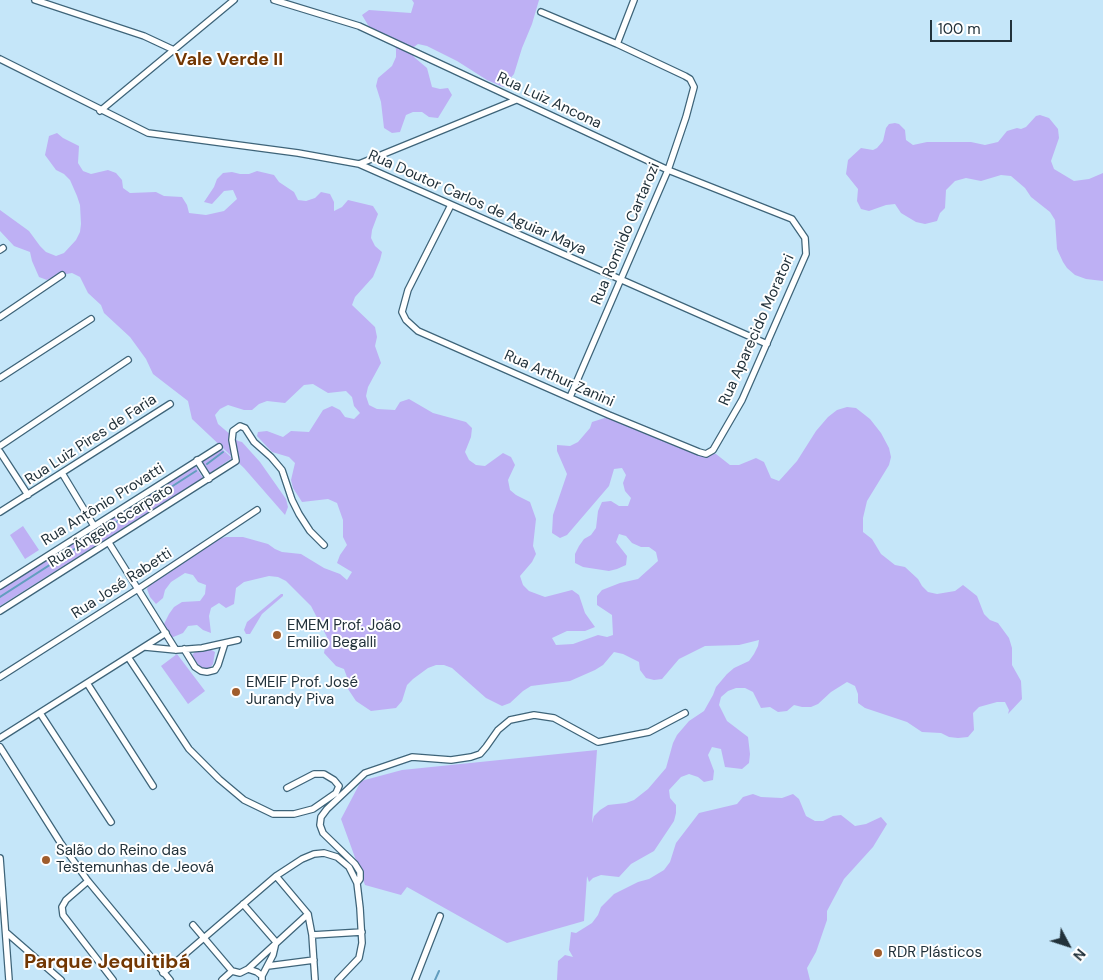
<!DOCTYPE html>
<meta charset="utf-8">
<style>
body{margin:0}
#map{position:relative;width:1103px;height:980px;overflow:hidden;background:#c5e6f9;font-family:"DM Sans",sans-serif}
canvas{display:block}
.north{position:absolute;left:1043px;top:920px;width:50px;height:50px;-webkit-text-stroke:4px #fff;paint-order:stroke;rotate:130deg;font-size:14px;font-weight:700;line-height:20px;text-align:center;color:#22323b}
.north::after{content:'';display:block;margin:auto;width:18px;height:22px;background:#22323b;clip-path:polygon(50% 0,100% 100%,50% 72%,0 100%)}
.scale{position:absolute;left:930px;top:20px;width:82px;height:22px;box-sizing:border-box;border:2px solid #22323b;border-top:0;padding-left:6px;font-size:15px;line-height:18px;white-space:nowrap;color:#22323b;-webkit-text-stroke:4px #fff;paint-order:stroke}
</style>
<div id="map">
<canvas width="1103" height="980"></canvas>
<div class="north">N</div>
<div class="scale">100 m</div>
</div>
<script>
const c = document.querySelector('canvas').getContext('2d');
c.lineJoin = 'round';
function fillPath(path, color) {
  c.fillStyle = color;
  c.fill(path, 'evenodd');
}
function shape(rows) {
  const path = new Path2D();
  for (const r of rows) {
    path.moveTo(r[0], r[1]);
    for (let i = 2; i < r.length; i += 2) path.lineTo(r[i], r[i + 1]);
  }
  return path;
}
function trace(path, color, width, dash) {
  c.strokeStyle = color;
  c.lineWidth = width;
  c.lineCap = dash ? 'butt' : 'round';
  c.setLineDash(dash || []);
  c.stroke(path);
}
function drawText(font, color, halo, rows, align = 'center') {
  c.font = font + ' "DM Sans",sans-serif';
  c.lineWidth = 4;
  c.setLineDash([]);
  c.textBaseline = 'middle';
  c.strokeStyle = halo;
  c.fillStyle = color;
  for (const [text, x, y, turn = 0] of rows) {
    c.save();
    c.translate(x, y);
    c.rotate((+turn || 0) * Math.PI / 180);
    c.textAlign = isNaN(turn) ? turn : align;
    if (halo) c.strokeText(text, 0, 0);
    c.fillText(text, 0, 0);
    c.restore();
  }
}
fillPath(shape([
 [412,0,539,0,532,24,522,48,514,74,503,87,487,80,457,61,427,46,418,44,411,49,414,57,427,68,432,87,440,89,448,88,452,95,438,118,429,117,422,112,413,112,406,115,400,132,392,133,384,128,381,102,376,86,378,78,392,66,396,57,396,49,393,41,387,35,378,35,371,30,362,15,369,10,411,13,414,3],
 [1040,115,1049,118,1058,129,1059,138,1051,161,1054,169,1074,181,1089,179,1103,173,1103,281,1086,279,1075,275,1067,268,1063,262,1057,249,1055,220,1050,212,1031,197,1025,188,1011,176,1001,175,981,181,966,178,955,181,946,190,945,208,940,213,937,221,925,224,916,222,901,213,895,204,886,205,869,211,861,209,857,201,858,189,846,174,848,160,861,148,873,150,877,148,883,141,886,128,889,124,895,123,899,124,905,130,906,140,913,145,927,142,971,142,985,145,998,142,1007,131,1017,128,1021,129,1026,127,1036,116],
 [57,133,63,138,79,146,78,163,83,171,91,174,108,170,116,173,122,180,123,188,130,193,156,192,164,196,182,197,187,205,189,213,206,215,224,211,237,199,233,190,224,191,212,204,204,202,214,187,217,179,223,173,232,172,240,174,249,174,257,171,274,175,279,182,294,192,298,200,306,201,315,198,321,192,330,194,334,202,334,211,342,207,348,200,373,206,378,214,372,230,371,238,375,246,382,252,380,260,373,277,355,297,352,305,375,327,377,337,375,346,381,363,368,387,366,396,369,405,377,409,395,410,400,402,409,399,433,413,466,422,472,428,471,437,465,452,469,460,476,465,485,466,503,453,511,457,515,465,508,480,510,490,516,495,530,502,536,519,533,546,536,554,532,562,520,576,523,585,529,591,545,597,572,590,579,595,585,613,595,627,585,631,567,631,552,638,556,645,573,644,598,635,607,637,613,635,612,615,597,605,597,596,602,590,620,583,638,579,658,561,656,552,649,547,641,547,632,543,626,536,619,534,616,542,627,556,626,565,617,569,609,571,583,567,575,563,575,554,579,546,584,539,591,535,596,528,598,511,602,502,611,501,619,506,628,506,631,498,625,491,623,483,626,475,622,468,614,469,609,486,567,535,560,538,552,533,553,515,567,474,557,451,557,445,570,446,578,442,590,428,592,422,614,415,638,426,647,427,656,431,669,443,716,454,730,465,739,465,756,458,764,462,771,478,779,481,797,461,816,431,828,417,837,410,847,407,856,408,870,419,881,433,889,448,891,457,889,465,867,501,863,518,863,532,872,539,881,554,895,565,905,567,918,579,922,586,928,592,937,594,955,591,963,585,977,596,984,614,990,620,998,623,1009,638,1012,648,1012,665,1021,681,1022,699,1008,714,1009,710,1005,702,997,702,979,707,973,713,974,730,968,737,958,738,949,737,941,733,922,732,907,722,865,708,858,703,858,694,855,686,847,682,831,692,818,704,811,707,802,707,794,705,787,711,778,712,770,707,761,708,753,692,745,688,736,688,728,691,721,697,719,705,727,721,748,737,750,754,749,763,742,769,725,767,721,749,712,747,708,755,714,771,713,780,704,782,698,777,689,774,681,777,669,790,670,798,676,805,676,813,674,821,654,851,631,864,619,877,601,875,593,878,589,882,587,876,584,921,507,943,407,887,401,895,365,885,341,819,361,781,402,770,597,750,592,823,594,816,600,810,608,805,626,803,634,800,648,789,666,768,673,743,677,735,689,721,704,711,713,695,716,687,727,674,734,668,749,661,754,654,758,646,759,640,739,645,705,646,679,659,662,679,654,680,646,678,640,670,639,662,623,654,614,652,603,665,595,670,570,681,531,686,523,691,510,703,502,706,486,698,452,668,444,665,436,665,428,668,413,679,407,685,402,701,396,708,371,711,356,701,346,686,347,677,344,669,336,666,324,653,327,637,311,606,286,581,278,577,269,576,244,582,236,588,234,604,226,608,219,603,211,608,209,616,211,633,203,630,197,625,188,626,183,633,166,640,157,638,169,614,174,607,182,602,200,601,205,594,206,585,198,582,193,575,185,573,171,582,165,590,163,598,156,604,150,597,147,589,151,581,163,568,200,543,226,537,243,537,268,544,275,549,282,552,301,554,324,568,340,574,347,580,352,572,337,563,340,555,347,545,343,537,343,520,337,503,328,499,302,502,293,488,291,480,295,463,289,457,272,452,257,436,258,432,267,431,283,437,291,431,309,432,323,410,332,406,340,410,345,417,354,419,360,413,354,406,352,397,346,391,328,393,313,384,304,385,285,403,267,401,259,404,252,410,244,410,228,405,220,409,215,415,218,424,238,441,242,442,260,462,286,499,288,507,285,515,244,468,192,419,188,401,153,374,146,359,130,337,104,313,101,305,88,293,80,277,72,273,55,276,47,280,39,277,32,261,30,252,14,246,0,231,0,210,29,231,40,246,46,252,56,256,64,253,76,240,80,232,81,224,80,205,77,196,70,180,64,174,56,170,45,155,49,136],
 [222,449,232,458,210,473,202,461],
 [195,466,203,478,0,606,0,590],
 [23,526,39,550,25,559,10,535],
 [281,594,283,594,283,596,262,614,250,634,246,634,244,630,247,622],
 [210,649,215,652,213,664,209,669,202,669,193,658,192,655,195,652],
 [177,654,205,691,188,704,161,666],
 [753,794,761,797,782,798,793,794,799,799,806,816,815,821,823,821,833,816,841,815,855,826,866,824,881,817,887,824,873,847,844,879,827,911,827,920,816,952,807,968,810,980,557,980,558,961,565,955,573,957,569,950,571,932,576,933,592,923,598,915,601,907,614,894,638,882,649,879,664,870,670,862,676,843,699,813,737,804,743,797]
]), '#beb0f4');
trace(shape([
 [207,464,223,452],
 [0,597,196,471],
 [435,980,439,971]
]), '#629ebf', 2);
const minor = shape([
 [35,0,144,36,174,50],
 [274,0,359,26,668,170,792,219,805,238,806,254,742,400,713,450,706,454,699,452,609,415,418,331,406,320,402,312,408,290,451,205],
 [541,12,617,44,685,76,690,79,694,87,686,117,668,170,570,397],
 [617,44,634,0],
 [0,59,148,133,298,153,359,164,767,344],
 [100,111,234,0],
 [359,164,516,100],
 [0,250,3,248],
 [0,317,62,275],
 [0,378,91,319],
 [0,446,128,360],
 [0,452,28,495],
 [197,460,209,479],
 [62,473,94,526],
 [0,512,170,404],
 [109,543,176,650],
 [0,586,219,447],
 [0,611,236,461,232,440,233,431,240,426,245,428,254,442,271,457,282,470,292,500,299,514,310,531,324,545],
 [145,647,176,650,202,648,238,640],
 [184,649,195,667,201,671,207,672,215,670,218,665,225,643],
 [128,657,189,749,219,779,244,800,273,814,294,814,313,809,336,793,339,786,334,780,324,774,314,774,287,788],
 [0,677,138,589,257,510],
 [87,683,153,786],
 [40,713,111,822],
 [0,738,166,633],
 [0,747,60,842,88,881,170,980],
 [0,858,9,980],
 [276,876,308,914,312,935,315,980],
 [88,881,66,900,62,907,63,915,113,980],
 [357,883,360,879,360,872,355,864,323,833,320,825,321,817,327,809,365,773,412,757,451,760,471,757,480,754,486,747,498,730,510,720,534,715,554,718,598,742,649,732,685,713],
 [243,904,276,942,273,955,262,976,262,980],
 [193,925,232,971,240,973,248,969,308,914],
 [7,933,61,980],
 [312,935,362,932],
 [268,966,314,960],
 [248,969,257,972,262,976],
 [163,973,276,876,302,859,314,854,324,853,337,857,349,867,357,883,360,908,362,943,359,958,338,980],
 [222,980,232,971],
 [415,980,440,916]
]);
trace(minor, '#3e6479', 8);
trace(minor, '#fff', 5.5);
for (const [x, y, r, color] of [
 [277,635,5,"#a05d2d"],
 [236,692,5,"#a05d2d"],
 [46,860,5,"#a05d2d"],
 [878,953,5,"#a05d2d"]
]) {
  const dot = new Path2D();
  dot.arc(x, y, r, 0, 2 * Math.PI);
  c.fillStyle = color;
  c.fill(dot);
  trace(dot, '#fff', 2);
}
drawText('15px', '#22323b', '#fff', [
 ["Rua Luiz Ancona",549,101,25],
 ["Rua Doutor Carlos de Aguiar Maya",477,203,24],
 ["Rua Romildo Cartarozi",626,234,-67],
 ["Rua Aparecido Moratori",757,330,-66],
 ["Rua Arthur Zanini",559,379,24],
 ["Rua Luiz Pires de Faria",91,440,-33],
 ["Rua Antônio Provatti",103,505,-32],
 ["Rua Ângelo Scarpato",111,526,-32],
 ["Rua José Rabetti",122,584,-33]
]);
drawText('15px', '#22323b', '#fff', [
 ["EMEM Prof. João",287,626],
 ["Emilio Begalli",287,643],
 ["EMEIF Prof. José",246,683],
 ["Jurandy Piva",246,700],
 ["Salão do Reino das",56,851],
 ["Testemunhas de Jeová",56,868],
 ["RDR Plásticos",888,953]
], 'left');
drawText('bold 18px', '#723703', '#fff', [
 ["Vale Verde II",229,60]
]);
drawText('bold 20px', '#723703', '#fff', [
 ["Parque Jequitibá",107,963]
]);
</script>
